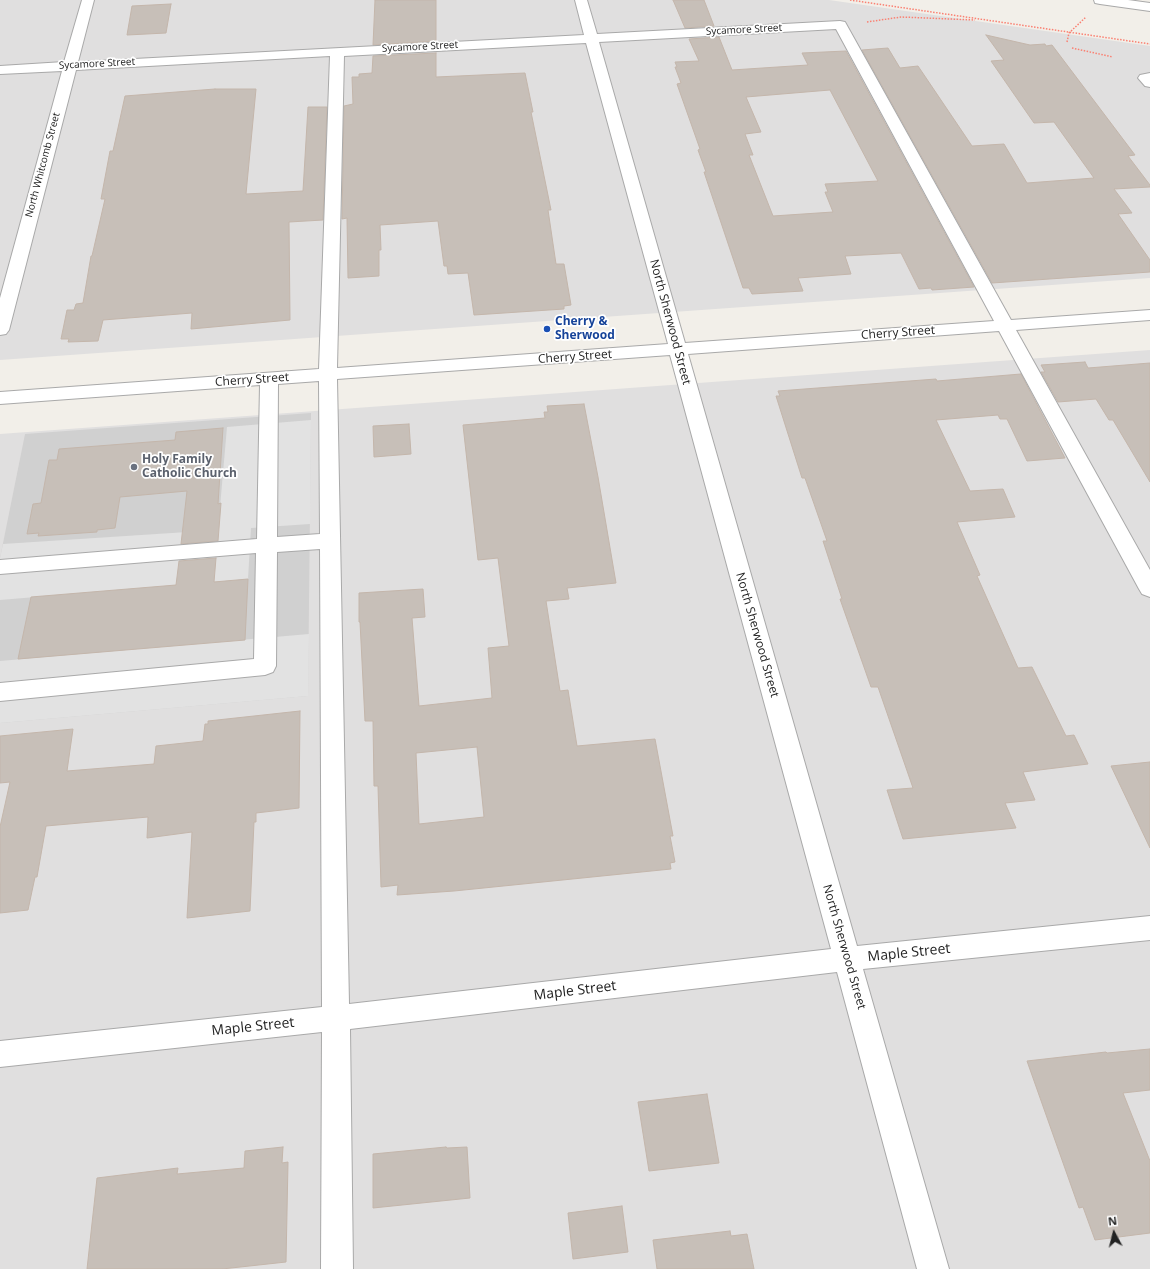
<!DOCTYPE html>
<style>
body{margin:0}
#map{position:relative;width:1150px;height:1269px;overflow:hidden;background:#f2efe9;font-family:"Open Sans",sans-serif}
canvas{display:block}
.north{position:absolute;left:1094px;top:1213px;width:40px;height:40px;-webkit-text-stroke:3px #fff;paint-order:stroke;rotate:353deg;font-size:11px;font-weight:700;line-height:16px;text-align:center;color:#222}
.north::after{content:'';display:block;margin:auto;width:14px;height:18px;background:#222;clip-path:polygon(50% 0,100% 100%,50% 72%,0 100%)}
</style>
<div id="map">
<canvas width="1150" height="1269"></canvas>
<div class="north">N</div>
</div>
<script>
const c = document.querySelector('canvas').getContext('2d');
c.lineJoin = 'round';
function fillPath(path, color) {
  c.fillStyle = color;
  c.fill(path, 'evenodd');
}
function shape(rows) {
  const path = new Path2D();
  for (const r of rows) {
    path.moveTo(r[0], r[1]);
    for (let i = 2; i < r.length; i += 2) path.lineTo(r[i], r[i + 1]);
  }
  return path;
}
function trace(path, color, width, dash) {
  c.strokeStyle = color;
  c.lineWidth = width;
  c.lineCap = dash ? 'butt' : 'round';
  c.setLineDash(dash || []);
  c.stroke(path);
}
function drawText(font, color, halo, rows, align = 'center') {
  c.font = font + ' "Open Sans",sans-serif';
  c.lineWidth = 3.5;
  c.setLineDash([]);
  c.textBaseline = 'middle';
  c.strokeStyle = halo;
  c.fillStyle = color;
  for (const [text, x, y, turn = 0] of rows) {
    c.save();
    c.translate(x, y);
    c.rotate((+turn || 0) * Math.PI / 180);
    c.textAlign = isNaN(turn) ? turn : align;
    if (halo) c.strokeText(text, 0, 0);
    c.fillText(text, 0, 0);
    c.restore();
  }
}
fillPath(shape([
 [0,0,829,0,1150,46,1150,278,0,360],
 [1150,350,1150,1269,0,1269,0,434]
]), '#e0dfdf');
fillPath(shape([
 [311,413,308,696,0,723,0,558,25,434]
]), '#d0d0d0');
fillPath(shape([
 [311,420,310,524,251,528,248,579,0,600,0,558,3,544,218,530,227,427],
 [309,634,308,696,0,723,0,661]
]), '#e2e2e2');
const building = shape([
 [375,0,436,0,436,41,373,45,375,0],
 [673,0,704,0,714,26,685,28,673,0],
 [171,4,166,33,127,35,132,6,171,4],
 [986,35,1030,45,1045,44,1046,46,1052,45,1135,155,1128,156,1150,185,1150,187,1114,189,1132,213,1118,214,1150,260,1150,272,992,283,862,50,888,48,900,68,918,66,972,146,1004,144,1027,183,1094,178,1054,122,1034,123,991,61,1004,60,986,35],
 [719,37,732,70,808,65,802,53,846,51,974,287,932,290,931,288,919,289,901,253,845,256,851,274,798,278,803,291,752,294,749,288,743,288,704,172,706,172,698,150,700,149,677,84,681,83,675,67,677,67,675,62,699,61,689,39,719,37],
 [830,90,878,181,825,184,828,192,825,192,833,212,773,216,749,155,753,155,745,134,761,132,746,97,830,90],
 [436,53,436,77,525,73,533,112,531,112,551,210,548,210,556,264,564,264,571,305,564,306,564,309,474,315,468,273,448,274,447,266,444,266,438,221,380,225,381,250,379,250,379,276,348,278,347,218,342,219,344,106,353,104,352,77,359,77,359,74,372,73,373,56,436,53],
 [215,89,256,89,246,194,303,191,308,107,327,107,323,220,289,222,290,320,191,329,192,313,103,320,98,341,68,342,69,339,61,339,67,310,74,310,76,304,83,303,91,256,92,256,105,199,101,199,110,151,113,151,125,96,215,89],
 [1085,362,1088,368,1150,363,1150,482,1113,420,1109,420,1096,399,1058,402,1041,372,1045,372,1041,365,1085,362],
 [1021,374,1065,458,1027,461,1007,419,1000,419,998,415,936,420,970,491,1003,489,1015,517,957,522,980,575,977,576,1018,668,1032,667,1066,736,1074,735,1088,764,1023,772,1035,800,1005,803,1016,828,903,839,887,790,913,788,878,687,871,687,840,599,842,599,823,541,827,541,805,478,802,478,776,396,780,396,778,391,936,379,937,381,1021,374],
 [584,404,598,477,616,583,567,588,569,599,546,601,560,691,568,690,577,746,655,739,673,836,670,836,675,862,670,863,671,869,454,891,397,895,398,885,381,887,378,786,374,786,373,721,365,721,360,622,359,622,359,593,423,589,425,617,412,618,419,706,492,698,488,648,509,646,498,558,478,560,463,425,545,418,544,412,548,412,547,406,584,404],
 [477,747,484,817,419,824,416,753,477,747],
 [409,424,411,454,374,457,373,426,409,424],
 [223,428,218,504,221,503,218,541,181,544,187,491,120,497,115,528,97,530,97,532,38,536,39,533,27,534,33,504,41,503,49,460,57,460,59,449,175,440,176,432,223,428],
 [216,558,214,582,248,579,245,640,18,659,31,597,176,585,179,561,216,558],
 [300,711,299,808,256,813,256,822,254,822,250,911,187,918,192,832,147,838,148,817,46,826,37,877,35,877,28,910,0,913,0,827,10,782,0,783,0,736,73,729,67,771,154,764,156,746,203,741,205,724,208,724,208,721,300,711],
 [1150,762,1150,848,1111,766,1150,762],
 [1150,1049,1150,1090,1123,1093,1150,1161,1150,1233,1095,1240,1083,1207,1079,1208,1027,1061,1106,1052,1107,1053,1150,1049],
 [707,1094,719,1163,649,1171,638,1102,707,1094],
 [283,1147,282,1163,288,1162,286,1262,222,1269,87,1269,97,1178,178,1168,177,1174,244,1168,245,1151,283,1147],
 [446,1147,447,1148,467,1147,470,1198,373,1208,373,1154,446,1147],
 [622,1206,628,1252,573,1259,568,1213,622,1206],
 [730,1231,731,1236,747,1234,754,1269,657,1269,653,1240,730,1231]
]);
fillPath(building, '#c7bfb8');
trace(building, '#c4b6ab', 1);
const minor = shape([
 [82,0,94,0,78,62,584,35,575,0,587,0,597,34,840,21,845,22,1011,320,1150,310,1150,320,1016,330,1150,570,1150,597,1142,594,1139,589,999,331,688,354,857,946,1150,916,1150,940,863,969,949,1269,917,1269,837,972,350,1029,353,1269,321,1269,322,1032,0,1067,0,1041,322,1007,320,549,277,552,276,666,273,672,265,675,0,701,0,683,254,659,256,553,0,574,0,560,257,539,260,385,0,404,0,392,319,369,330,56,76,70,9,330,6,334,0,335,0,298,62,71,0,74,0,66,64,62,82,0],
 [836,29,994,321,685,343,599,42,836,29],
 [586,43,668,344,337,368,344,56,586,43],
 [670,355,831,949,349,1004,337,379,670,355],
 [319,381,320,534,277,537,278,384,319,381],
 [1094,0,1128,0,1150,3,1150,11,1100,4,1095,3,1094,0],
 [1150,73,1150,87,1145,86,1138,78,1140,75,1150,73]
]);
trace(minor, '#a9a9a9', 2);
trace(shape([
 [850,0,1150,44],
 [867,22,901,17,975,20],
 [1067,42,1069,33,1086,17],
 [1072,48,1113,57]
]), '#fa8072', 1.5, [1.5, 1.5]);
fillPath(minor, '#fff');
for (const [x, y, r, color] of [
 [547,329,4,"#1a4fb4"],
 [134,467,4,"#6b7280"]
]) {
  const dot = new Path2D();
  dot.arc(x, y, r, 0, 2 * Math.PI);
  c.fillStyle = color;
  c.fill(dot);
  trace(dot, '#fff', 1.5);
}
drawText('10px', '#222', '#fff', [
 ["Sycamore Street",744,30,-3],
 ["Sycamore Street",420,47,-3],
 ["Sycamore Street",97,64,-3],
 ["North Whitcomb Street",43,165,-75]
]);
drawText('bold 12px', '#164399', '#fff', [
 ["Cherry &",555,322],
 ["Sherwood",555,336]
], 'left');
drawText('12px', '#222', '#fff', [
 ["North Sherwood Street",670,322,75],
 ["Cherry Street",898,333,-4],
 ["Cherry Street",575,357,-4],
 ["Cherry Street",252,380,-4],
 ["North Sherwood Street",757,635,74],
 ["North Sherwood Street",844,947,74]
]);
drawText('bold 12px', '#5b616d', '#fff', [
 ["Holy Family",142,460],
 ["Catholic Church",142,474]
], 'left');
drawText('14px', '#222', '#fff', [
 ["Maple Street",909,953,-6],
 ["Maple Street",575,991,-7],
 ["Maple Street",253,1027,-6]
]);
</script>
